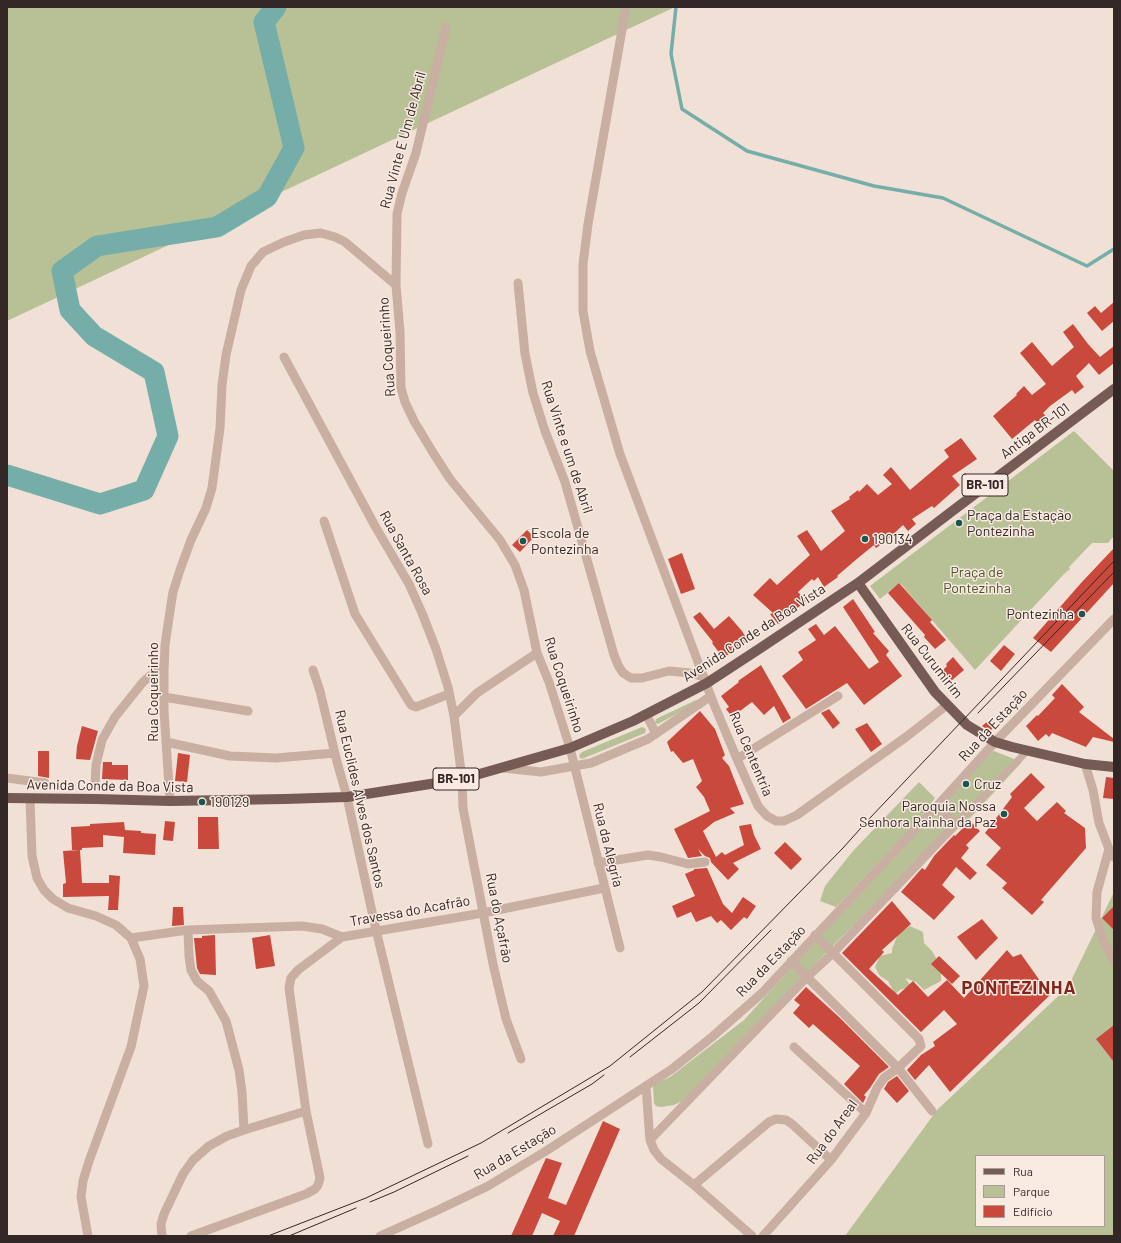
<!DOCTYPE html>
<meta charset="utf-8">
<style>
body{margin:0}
#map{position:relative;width:1121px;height:1243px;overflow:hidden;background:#f1e0d6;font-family:Barlow,sans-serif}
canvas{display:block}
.frame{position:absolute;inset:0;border:8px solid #332725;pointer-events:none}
.legend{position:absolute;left:975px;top:1155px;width:130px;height:72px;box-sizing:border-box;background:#f9ebe2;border:1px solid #aa9d96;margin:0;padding:5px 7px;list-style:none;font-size:12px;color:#332725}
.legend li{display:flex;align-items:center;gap:8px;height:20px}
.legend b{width:20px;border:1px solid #aa9d96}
</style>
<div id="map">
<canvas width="1121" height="1243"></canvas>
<div class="frame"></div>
<ul class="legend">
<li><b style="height:5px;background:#765b55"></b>Rua</li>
<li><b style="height:11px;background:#b8c096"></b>Parque</li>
<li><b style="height:11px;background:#c9493c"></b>Edifício</li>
</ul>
</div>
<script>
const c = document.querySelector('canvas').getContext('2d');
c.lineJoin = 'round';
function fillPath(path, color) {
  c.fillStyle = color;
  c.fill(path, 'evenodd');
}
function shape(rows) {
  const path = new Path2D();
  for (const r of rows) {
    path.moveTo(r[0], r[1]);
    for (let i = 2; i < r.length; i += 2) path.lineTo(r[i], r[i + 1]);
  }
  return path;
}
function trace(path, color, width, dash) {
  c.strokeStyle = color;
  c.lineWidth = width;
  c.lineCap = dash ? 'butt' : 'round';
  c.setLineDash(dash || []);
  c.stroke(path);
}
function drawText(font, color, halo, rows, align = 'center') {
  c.font = font + ' Barlow,sans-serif';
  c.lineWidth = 3;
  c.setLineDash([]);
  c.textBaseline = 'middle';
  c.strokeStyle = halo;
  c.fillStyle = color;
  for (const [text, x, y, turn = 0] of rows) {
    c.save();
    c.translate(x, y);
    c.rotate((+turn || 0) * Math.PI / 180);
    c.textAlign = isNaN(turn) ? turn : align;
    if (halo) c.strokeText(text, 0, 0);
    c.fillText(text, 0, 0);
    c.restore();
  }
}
fillPath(shape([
 [7,7,675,7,7,321],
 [1074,431,1114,471,1114,536,1108,543,1092,543,1069,567,1070,569,1064,574,975,670,900,583,880,599,870,586],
 [696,700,698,701,697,703,658,724,655,723,656,719],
 [642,727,646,729,645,733,582,759,579,757,580,754,582,752],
 [994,751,1022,762,960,829,954,824,804,975,682,1101,674,1105,661,1107,656,1106,654,1103,653,1087,655,1084,670,1077,744,1020,819,937,991,752],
 [919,782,935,798,918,821,836,907,820,901,825,886,853,851],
 [1114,892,1114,1236,845,1236,937,1110,1068,987],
 [976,1156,1104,1156,1104,1226,976,1226],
 [910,926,923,932,924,943,932,951,941,967,941,981,924,990,916,982,905,978,911,986,900,990,895,994,888,981,880,976,875,967,880,956,892,953,892,949,898,934]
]), '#b8c096');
trace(shape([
 [676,7,671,54,682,109,747,151,874,186,943,198,1087,266,1114,249]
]), '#75aea8', 3.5);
trace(shape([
 [7,475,100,504,144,490,168,436,154,372,94,336,70,310,62,271,97,246,217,227,267,197,294,148,264,22,276,7]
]), '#75aea8', 21);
fillPath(shape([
 [1114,302,1114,321,1102,331,1087,313,1095,306,1101,313],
 [1073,324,1088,344,1100,357,1114,346,1114,363,1099,375,1089,363,1076,376,1084,387,1075,394,1072,390,1050,406,1043,413,1049,420,1040,427,1035,420,1012,439,993,416,1017,395,1016,394,1024,386,1032,395,1046,384,1020,353,1032,342,1052,366,1074,347,1063,332],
 [961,438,977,459,952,476,960,485,934,508,932,506,912,519,916,524,908,531,903,525,886,541,876,548,874,545,858,558,837,576,838,577,824,587,818,577,814,581,812,579,798,592,806,601,778,624,770,614,773,613,753,595,770,578,777,585,810,555,797,536,807,530,821,551,845,531,831,511,850,499,849,497,858,490,859,492,867,484,878,495,892,484,883,475,891,467,910,490,949,457,944,450],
 [527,530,534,537,520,552,512,545],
 [1114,548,1114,583,1051,652,1033,638,1081,583],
 [682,553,695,589,681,594,668,559],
 [899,583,932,620,930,622,946,640,935,649,924,637,925,635,888,593],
 [853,599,875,632,873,633,889,651,886,655,902,676,864,705,847,683,806,709,782,676,803,660,798,652,816,640,808,629,816,624,824,635,835,626,869,669,879,662,843,607],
 [700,612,714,629,729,616,742,631,748,641,723,658,712,643,713,642,693,617],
 [1004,645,1015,654,1001,671,990,661],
 [953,657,964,670,951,681,941,672,947,666,946,664],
 [761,665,791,718,783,723,774,706,764,715,752,702,732,717,726,709,729,707,721,696,739,682,738,681],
 [1062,684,1084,707,1079,712,1114,739,1114,742,1093,737,1086,747,1052,733,1049,737,1046,734,1038,741,1026,726,1037,715,1038,716,1055,698,1052,695],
 [829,709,840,723,833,729,821,713],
 [700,711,715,729,725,755,722,758,729,766,744,804,730,808,735,813,714,822,703,831,716,857,722,852,725,855,744,845,739,826,751,824,754,835,761,849,733,863,739,869,728,880,711,862,710,858,705,856,698,849,702,856,688,858,674,829,710,811,704,797,696,787,702,781,693,759,683,763,673,751,671,752,667,742],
 [988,721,993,728,990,731,982,726],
 [867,723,882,744,871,752,855,729],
 [82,726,98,731,90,760,76,759,77,746],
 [38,751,49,751,49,778,38,776],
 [178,753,190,755,187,782,175,781],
 [103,762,112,762,112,765,128,765,128,780,102,779],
 [1031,773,1045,787,1024,808,1037,821,1057,802,1066,811,1064,813,1085,828,1086,848,1041,900,1044,902,1032,915,1002,888,1007,883,986,865,1001,848,985,833,1012,797,1010,794],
 [1106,777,1114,778,1114,799,1103,798],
 [198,817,218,817,219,849,198,849],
 [165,821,175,822,173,841,163,840],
 [970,821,980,831,966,845,969,848,961,858,977,873,970,880,956,867,942,885,955,897,934,920,901,892,922,868,925,870,934,856,954,835,955,836],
 [124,822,125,830,141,831,141,833,156,834,155,855,123,853,124,837,103,835,103,847,82,848,82,850,72,850,71,827,90,826,90,824],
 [785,842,802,859,791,870,774,853],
 [80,850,82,883,109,883,109,875,120,876,118,910,108,910,109,896,63,897,63,884,66,883,63,851],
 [707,868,723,904,732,913,743,897,756,906,747,919,744,917,731,930,721,920,717,923,711,916,696,922,691,912,677,918,672,906,695,896,685,874,694,870,694,869],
 [892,901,911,924,882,950,884,952,869,969,898,995,913,981,928,997,947,980,964,998,1007,950,1013,957,1021,954,1050,995,950,1092,929,1065,915,1080,907,1070,921,1055,935,1046,933,1042,957,1024,944,1010,921,1032,842,953],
 [1114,906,1114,930,1102,918],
 [173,907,183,907,184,925,172,926],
 [982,919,998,938,976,960,957,937],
 [215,935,216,975,200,974,197,968,194,938,202,938,202,936],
 [270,935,275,966,256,969,252,938],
 [939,956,960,976,952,984,931,964],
 [806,987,839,1017,889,1067,879,1074,870,1088,864,1095,866,1097,863,1103,844,1084,860,1066,813,1024,809,1028,793,1013,800,1005,794,1000],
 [1114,1025,1114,1062,1096,1039],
 [897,1076,909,1091,897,1103,884,1089,888,1082],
 [603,1121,620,1129,574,1236,553,1236,560,1221,542,1213,532,1236,511,1236,546,1158,562,1163,548,1198,566,1205]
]), '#c9493c');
trace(shape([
 [955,825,1028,750]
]), '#c9aea2', 7);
trace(shape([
 [626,7,588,224,583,264,583,311,590,351,620,454,713,702,737,759,758,806,767,816,776,821,784,821,797,815,906,737,947,705],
 [446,27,416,153,402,193,397,214,396,285,400,332,401,388,405,402,414,421,432,451,450,479,500,540,515,565,524,590,537,653,549,682,570,748,620,948],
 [518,283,525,354,533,393,545,431,565,482,614,655,618,665,623,673,631,678,642,678,669,671,690,673,704,677],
 [284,357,375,526,409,584,422,613,436,649,448,687,454,716,462,779,463,808,493,964,506,1019,521,1059],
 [324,521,355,614,411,705,416,707,449,694],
 [313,670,320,691,337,762,347,797,376,930,428,1144],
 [164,697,248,711],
 [646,714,656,734],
 [454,716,477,693,537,653],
 [166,742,230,756,276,758,335,753],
 [737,759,838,696],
 [1085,764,1093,790,1099,823,1109,849,1114,857],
 [503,768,541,772,591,763,648,739,711,696],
 [7,778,45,783],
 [95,785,96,765,102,740,115,717,143,682,164,664],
 [30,799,32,856,37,878,44,890,53,899,68,908,96,916,116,925,131,938,140,959,144,986,131,1047,89,1161,83,1181,81,1197,88,1236],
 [170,801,164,711,164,673,165,645,170,611,173,592,180,570,191,540,206,508,212,488,220,428,222,385,226,355,241,290,251,266,263,252,284,242,304,235,321,233,335,237,345,242,396,285],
 [1109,849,1097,892,1096,918,1102,937,1114,961],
 [598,863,648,855,661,857,688,864,705,862],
 [188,930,189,956,191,970,197,981,209,991,226,1021,239,1070,242,1092,244,1130],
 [131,938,188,930,302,926,322,929,342,937],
 [791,961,898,1068,932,1111],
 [794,1047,866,1113],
 [646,1086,649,1128,650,1140,654,1150,661,1159,694,1185,752,1236],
 [650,1140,807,977,833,953,955,825,937,806],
 [694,1185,769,1122,776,1119,786,1120,792,1124,831,1160],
 [162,1236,161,1224,164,1214,183,1174,193,1160,209,1146,227,1136,244,1130,306,1111],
 [191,1236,306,1194,315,1189,318,1185,320,1178,306,1111,289,988,291,978,298,970,342,937,483,913,604,888],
 [380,1236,438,1210,488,1186,546,1151,672,1069,712,1037,762,993,937,806,995,742,1114,619],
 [763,1236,831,1160,866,1113,877,1088,884,1078,898,1068,921,1046,919,1039,815,935]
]), '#c9aea2', 9);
trace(shape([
 [858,583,935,692,967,725,995,742,1012,747,1085,764,1114,767],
 [7,798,96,799,170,801,285,799,347,797,462,779,570,748,633,721,707,683,759,649,858,583,951,512,1114,389]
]), '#765b55', 10);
trace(shape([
 [978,713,1114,572],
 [630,1057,699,1003,771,930],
 [508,1133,592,1084,604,1075],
 [370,1202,394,1192,468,1156],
 [268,1236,366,1198,481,1143,610,1066,702,992,843,848,869,819,1114,561],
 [289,1236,356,1208]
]), '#332725', 1);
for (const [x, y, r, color] of [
 [959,523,4,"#1a5550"],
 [865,539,4,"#1a5550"],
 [523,541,4,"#1a5550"],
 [1082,614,4,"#1a5550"],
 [966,784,4,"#1a5550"],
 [202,802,4,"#1a5550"],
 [1004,814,4,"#1a5550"]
]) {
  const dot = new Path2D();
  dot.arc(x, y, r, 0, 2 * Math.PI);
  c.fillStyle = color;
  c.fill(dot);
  trace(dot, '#f9ebe2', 1.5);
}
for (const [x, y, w] of [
 [985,485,46],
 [456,779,46]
]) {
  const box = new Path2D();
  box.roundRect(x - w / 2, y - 11, w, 22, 3);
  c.fillStyle = '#f9ebe2';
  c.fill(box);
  trace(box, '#332725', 1);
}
drawText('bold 13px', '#332725', null, [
 ["BR-101",985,485],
 ["BR-101",456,779]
]);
drawText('14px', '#332725', '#f9ebe2', [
 ["Rua Vinte E Um de Abril",403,140,-75],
 ["Rua Coqueirinho",387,347,-94],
 ["Antiga BR-101",1035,431,-37],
 ["Rua Vinte e um de Abril",567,447,72],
 ["Rua Santa Rosa",406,553,61],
 ["Avenida Conde da Boa Vista",754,633,-33],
 ["Rua Curumirim",932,661,52],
 ["Rua Coqueirinho",564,685,72],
 ["Rua Coqueirinho",153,692,-90],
 ["Rua da Estação",993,725,-47],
 ["Rua Cententria",751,754,67],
 ["Avenida Conde da Boa Vista",110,786,1],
 ["Rua Euclides Alves dos Santos",360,799,77],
 ["Rua da Alegria",608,845,76],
 ["Travessa do Acafrão",410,911,-10],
 ["Rua do Açafrão",499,918,79],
 ["Rua da Estação",771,961,-46],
 ["Rua do Areal",832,1132,-54],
 ["Rua da Estação",515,1152,-31]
]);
drawText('14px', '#332725', '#f9ebe2', [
 ["Praça da Estação",967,515],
 ["Pontezinha",967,531],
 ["Escola de",531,533],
 ["Pontezinha",531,549],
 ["190134",873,539],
 ["Pontezinha",1074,614,"right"],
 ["Cruz",974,784],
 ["190129",210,802],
 ["Paroquia Nossa",996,806,"right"],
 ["Senhora Rainha da Paz",996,822,"right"]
], 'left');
drawText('14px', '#495228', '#f9ebe2', [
 ["Praça de",977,572],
 ["Pontezinha",977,588]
]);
c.letterSpacing = '1px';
drawText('bold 18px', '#84251c', '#f9ebe2', [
 ["PONTEZINHA",1019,988]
]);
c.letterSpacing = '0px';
</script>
